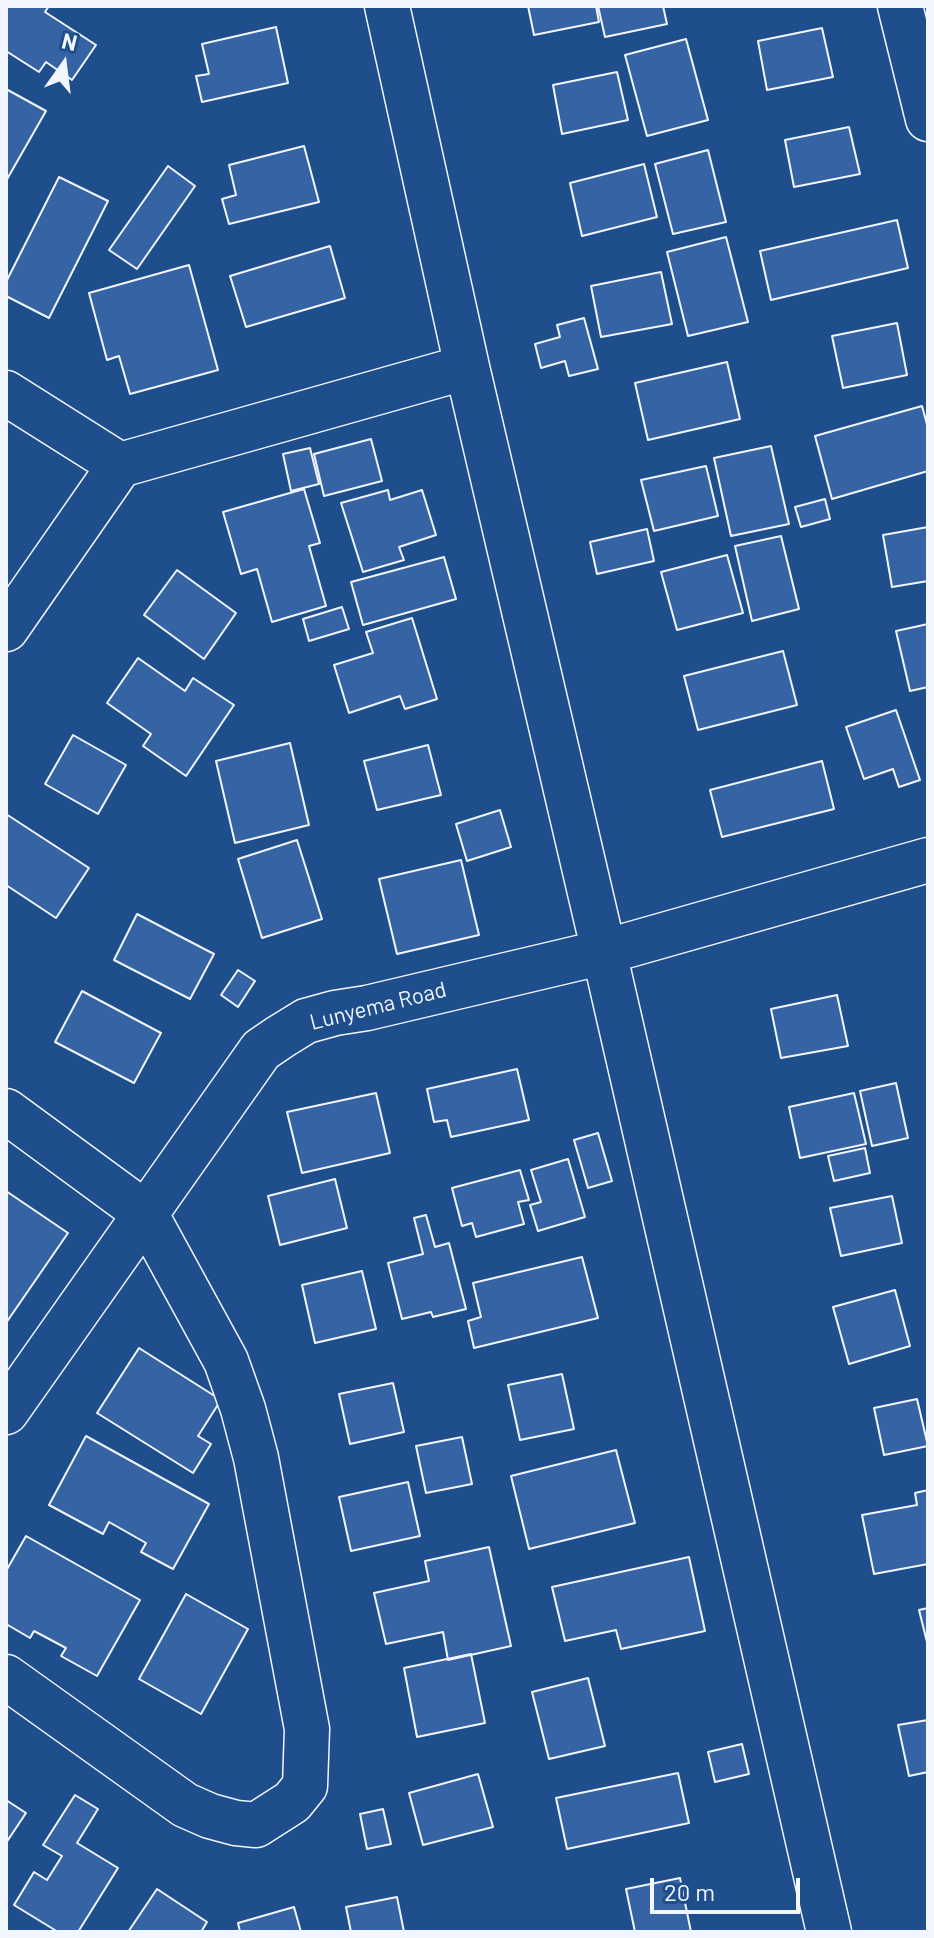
<!DOCTYPE html>
<style>
body{margin:0}
#map{position:relative;width:934px;height:1938px;overflow:hidden;background:#1f4e8c;font-family:Barlow,sans-serif}
canvas{display:block}
.frame{position:absolute;inset:0;border:8px solid #f2f6ff;pointer-events:none}
.north{position:absolute;left:24px;top:24px;width:80px;height:80px;-webkit-text-stroke:6px #1f4e8c;paint-order:stroke;rotate:14deg;font-size:22px;font-weight:700;line-height:32px;text-align:center;color:#f2f6ff}
.north::after{content:'';display:block;margin:auto;width:28px;height:36px;background:#f2f6ff;clip-path:polygon(50% 0,100% 100%,50% 72%,0 100%)}
.scale{position:absolute;left:650px;top:1878px;width:150px;height:36px;box-sizing:border-box;border:4px solid #f2f6ff;border-top:0;padding-left:10px;font-size:24px;line-height:28px;white-space:nowrap;color:#f2f6ff;-webkit-text-stroke:6px #1f4e8c;paint-order:stroke}
</style>
<div id="map">
<canvas width="934" height="1938"></canvas>
<div class="frame"></div>
<div class="north">N</div>
<div class="scale">20 m</div>
</div>
<script>
const c = document.querySelector('canvas').getContext('2d');
c.lineJoin = 'round';
function fillPath(path, color) {
  c.fillStyle = color;
  c.fill(path, 'evenodd');
}
function shape(rows) {
  const path = new Path2D();
  for (const r of rows) {
    path.moveTo(r[0], r[1]);
    for (let i = 2; i < r.length; i += 2) path.lineTo(r[i], r[i + 1]);
  }
  return path;
}
function trace(path, color, width, dash) {
  c.strokeStyle = color;
  c.lineWidth = width;
  c.lineCap = dash ? 'butt' : 'round';
  c.setLineDash(dash || []);
  c.stroke(path);
}
function drawText(font, color, halo, rows, align = 'center') {
  c.font = font + ' Barlow,sans-serif';
  c.lineWidth = 6;
  c.setLineDash([]);
  c.textBaseline = 'middle';
  c.strokeStyle = halo;
  c.fillStyle = color;
  for (const [text, x, y, turn = 0] of rows) {
    c.save();
    c.translate(x, y);
    c.rotate((+turn || 0) * Math.PI / 180);
    c.textAlign = isNaN(turn) ? turn : align;
    if (halo) c.strokeText(text, 0, 0);
    c.fillText(text, 0, 0);
    c.restore();
  }
}
const building = shape([
 [8,6,49,6,45,12,96,45,72,80,46,62,39,72,6,51,6,9,8,6],
 [528,6,596,6,599,22,534,35,528,6],
 [598,6,663,6,667,24,605,37,598,6],
 [276,27,288,83,202,102,196,76,209,74,202,44,276,27],
 [822,28,833,77,767,90,758,41,822,28],
 [686,39,708,120,647,136,625,55,686,39],
 [617,72,628,120,562,134,553,85,617,72],
 [6,89,46,111,6,181,6,89],
 [849,127,860,174,794,187,785,140,849,127],
 [304,146,319,202,229,224,222,199,236,195,229,165,304,146],
 [708,150,726,222,673,234,655,164,708,150],
 [644,164,657,217,582,236,570,183,644,164],
 [168,166,195,186,137,269,109,250,168,166],
 [59,177,108,201,49,318,6,296,6,282,59,177],
 [897,220,908,268,771,300,760,251,897,220],
 [726,237,748,322,688,336,667,252,726,237],
 [330,246,345,298,246,327,230,276,330,246],
 [189,265,218,370,130,394,119,356,107,360,89,293,189,265],
 [661,272,672,324,601,337,591,286,661,272],
 [584,318,598,369,569,376,565,361,541,368,535,344,560,337,557,325,584,318],
 [897,323,907,375,843,388,832,336,897,323],
 [727,362,740,419,648,440,635,383,727,362],
 [922,406,928,428,928,471,832,499,815,436,922,406],
 [371,439,382,481,324,496,314,454,371,439],
 [771,446,789,524,731,536,714,458,771,446],
 [310,448,319,484,291,491,283,454,310,448],
 [706,466,718,516,654,531,641,480,706,466],
 [304,489,320,543,309,546,326,606,272,622,257,569,241,574,223,512,304,489],
 [388,490,390,500,422,490,436,535,399,547,404,560,363,572,341,503,388,490],
 [825,499,830,519,801,527,795,507,825,499],
 [928,527,928,581,892,587,883,535,928,527],
 [647,529,654,561,597,574,590,542,647,529],
 [781,536,799,609,752,621,735,546,781,536],
 [727,555,743,613,677,630,661,572,727,555],
 [444,557,456,599,363,625,351,582,444,557],
 [177,570,236,613,204,659,144,615,177,570],
 [342,607,349,629,309,641,303,619,342,607],
 [412,618,437,699,405,709,400,696,349,713,334,665,373,653,366,632,412,618],
 [928,624,928,687,910,691,896,631,928,624],
 [783,651,797,705,698,730,684,676,783,651],
 [138,658,185,691,193,678,234,705,186,776,143,746,151,734,107,703,138,658],
 [896,710,920,780,899,787,893,769,864,779,846,727,896,710],
 [73,735,126,765,98,814,45,784,73,735],
 [290,743,309,825,235,843,216,761,290,743],
 [428,745,441,795,377,810,364,761,428,745],
 [822,761,834,809,722,837,710,790,822,761],
 [500,810,511,847,467,861,456,824,500,810],
 [6,814,89,868,56,918,6,885,6,814],
 [297,840,322,919,262,938,238,859,297,840],
 [461,860,479,935,397,954,379,879,461,860],
 [137,914,214,954,190,999,114,960,137,914],
 [238,970,255,981,238,1007,221,995,238,970],
 [82,991,161,1033,134,1083,55,1042,82,991],
 [837,995,848,1046,781,1058,771,1009,837,995],
 [517,1069,529,1120,451,1137,447,1120,434,1122,427,1089,517,1069],
 [896,1083,908,1138,872,1146,860,1091,896,1083],
 [376,1093,390,1153,302,1173,287,1112,376,1093],
 [854,1093,866,1144,800,1158,789,1107,854,1093],
 [598,1133,612,1181,588,1188,574,1140,598,1133],
 [865,1148,870,1173,834,1181,828,1156,865,1148],
 [568,1159,585,1217,538,1231,530,1205,541,1202,531,1170,568,1159],
 [520,1170,529,1200,518,1202,524,1224,476,1237,472,1223,462,1226,452,1188,520,1170],
 [335,1179,347,1228,280,1245,268,1196,335,1179],
 [6,1191,68,1233,6,1323,6,1191],
 [892,1196,902,1243,841,1256,830,1208,892,1196],
 [426,1215,435,1247,449,1243,466,1309,433,1317,431,1312,402,1319,388,1263,423,1254,414,1218,426,1215],
 [582,1257,598,1318,474,1348,468,1321,481,1317,473,1283,582,1257],
 [362,1271,376,1329,315,1343,302,1285,362,1271],
 [895,1290,910,1346,849,1364,833,1307,895,1290],
 [139,1348,221,1400,198,1436,211,1444,193,1473,97,1413,139,1348],
 [562,1374,574,1429,520,1440,508,1385,562,1374],
 [393,1383,404,1432,350,1444,339,1394,393,1383],
 [917,1399,928,1446,884,1455,874,1408,917,1399],
 [86,1436,209,1504,173,1569,141,1552,146,1543,109,1522,103,1534,49,1505,86,1436],
 [462,1437,472,1484,426,1493,416,1446,462,1437],
 [616,1450,635,1523,529,1549,511,1476,616,1450],
 [408,1482,420,1536,351,1551,339,1497,408,1482],
 [928,1490,928,1564,874,1574,862,1515,917,1505,915,1493,928,1490],
 [26,1536,140,1600,97,1676,61,1656,66,1648,34,1631,30,1638,6,1624,6,1571,26,1536],
 [489,1547,511,1646,448,1660,443,1632,386,1644,374,1593,429,1581,425,1561,489,1547],
 [689,1557,705,1631,621,1649,616,1630,565,1641,552,1587,689,1557],
 [186,1594,248,1629,201,1714,139,1679,186,1594],
 [928,1608,928,1646,919,1610,928,1608],
 [471,1654,485,1723,417,1737,404,1668,471,1654],
 [588,1678,605,1746,549,1759,532,1692,588,1678],
 [928,1720,928,1772,909,1776,898,1725,928,1720],
 [742,1744,749,1774,715,1782,708,1752,742,1744],
 [678,1773,689,1823,567,1849,556,1798,678,1773],
 [478,1774,493,1827,423,1845,409,1793,478,1774],
 [75,1795,98,1809,77,1843,118,1868,78,1932,58,1932,14,1905,34,1872,47,1880,62,1856,43,1845,75,1795],
 [6,1800,26,1813,6,1843,6,1800],
 [383,1809,391,1844,367,1849,360,1814,383,1809],
 [680,1878,691,1932,635,1932,626,1889,680,1878],
 [157,1889,207,1922,201,1932,128,1932,157,1889],
 [397,1897,404,1932,351,1932,346,1907,397,1897],
 [294,1907,301,1932,240,1932,238,1923,294,1907]
]);
fillPath(building, '#3563a3');
trace(building, '#f2f6ff', 2);
const street = shape([
 [387,6,467,367,604,952,829,1932],
 [900,6,928,119],
 [6,393,120,465],
 [6,629,120,465,467,367],
 [6,1111,145,1213,226,1361,243,1409,256,1458,307,1729,305,1786,292,1802,256,1825,236,1823,210,1816,185,1805,6,1677],
 [6,1412,261,1050,280,1037,306,1021,335,1013,367,1008,604,952,928,860]
]);
trace(street, '#f2f6ff', 47);
trace(street, '#1f4e8c', 44);
drawText('22px', '#f2f6ff', '#1f4e8c', [
 ["Lunyema Road",378,1006,-14]
]);
</script>
